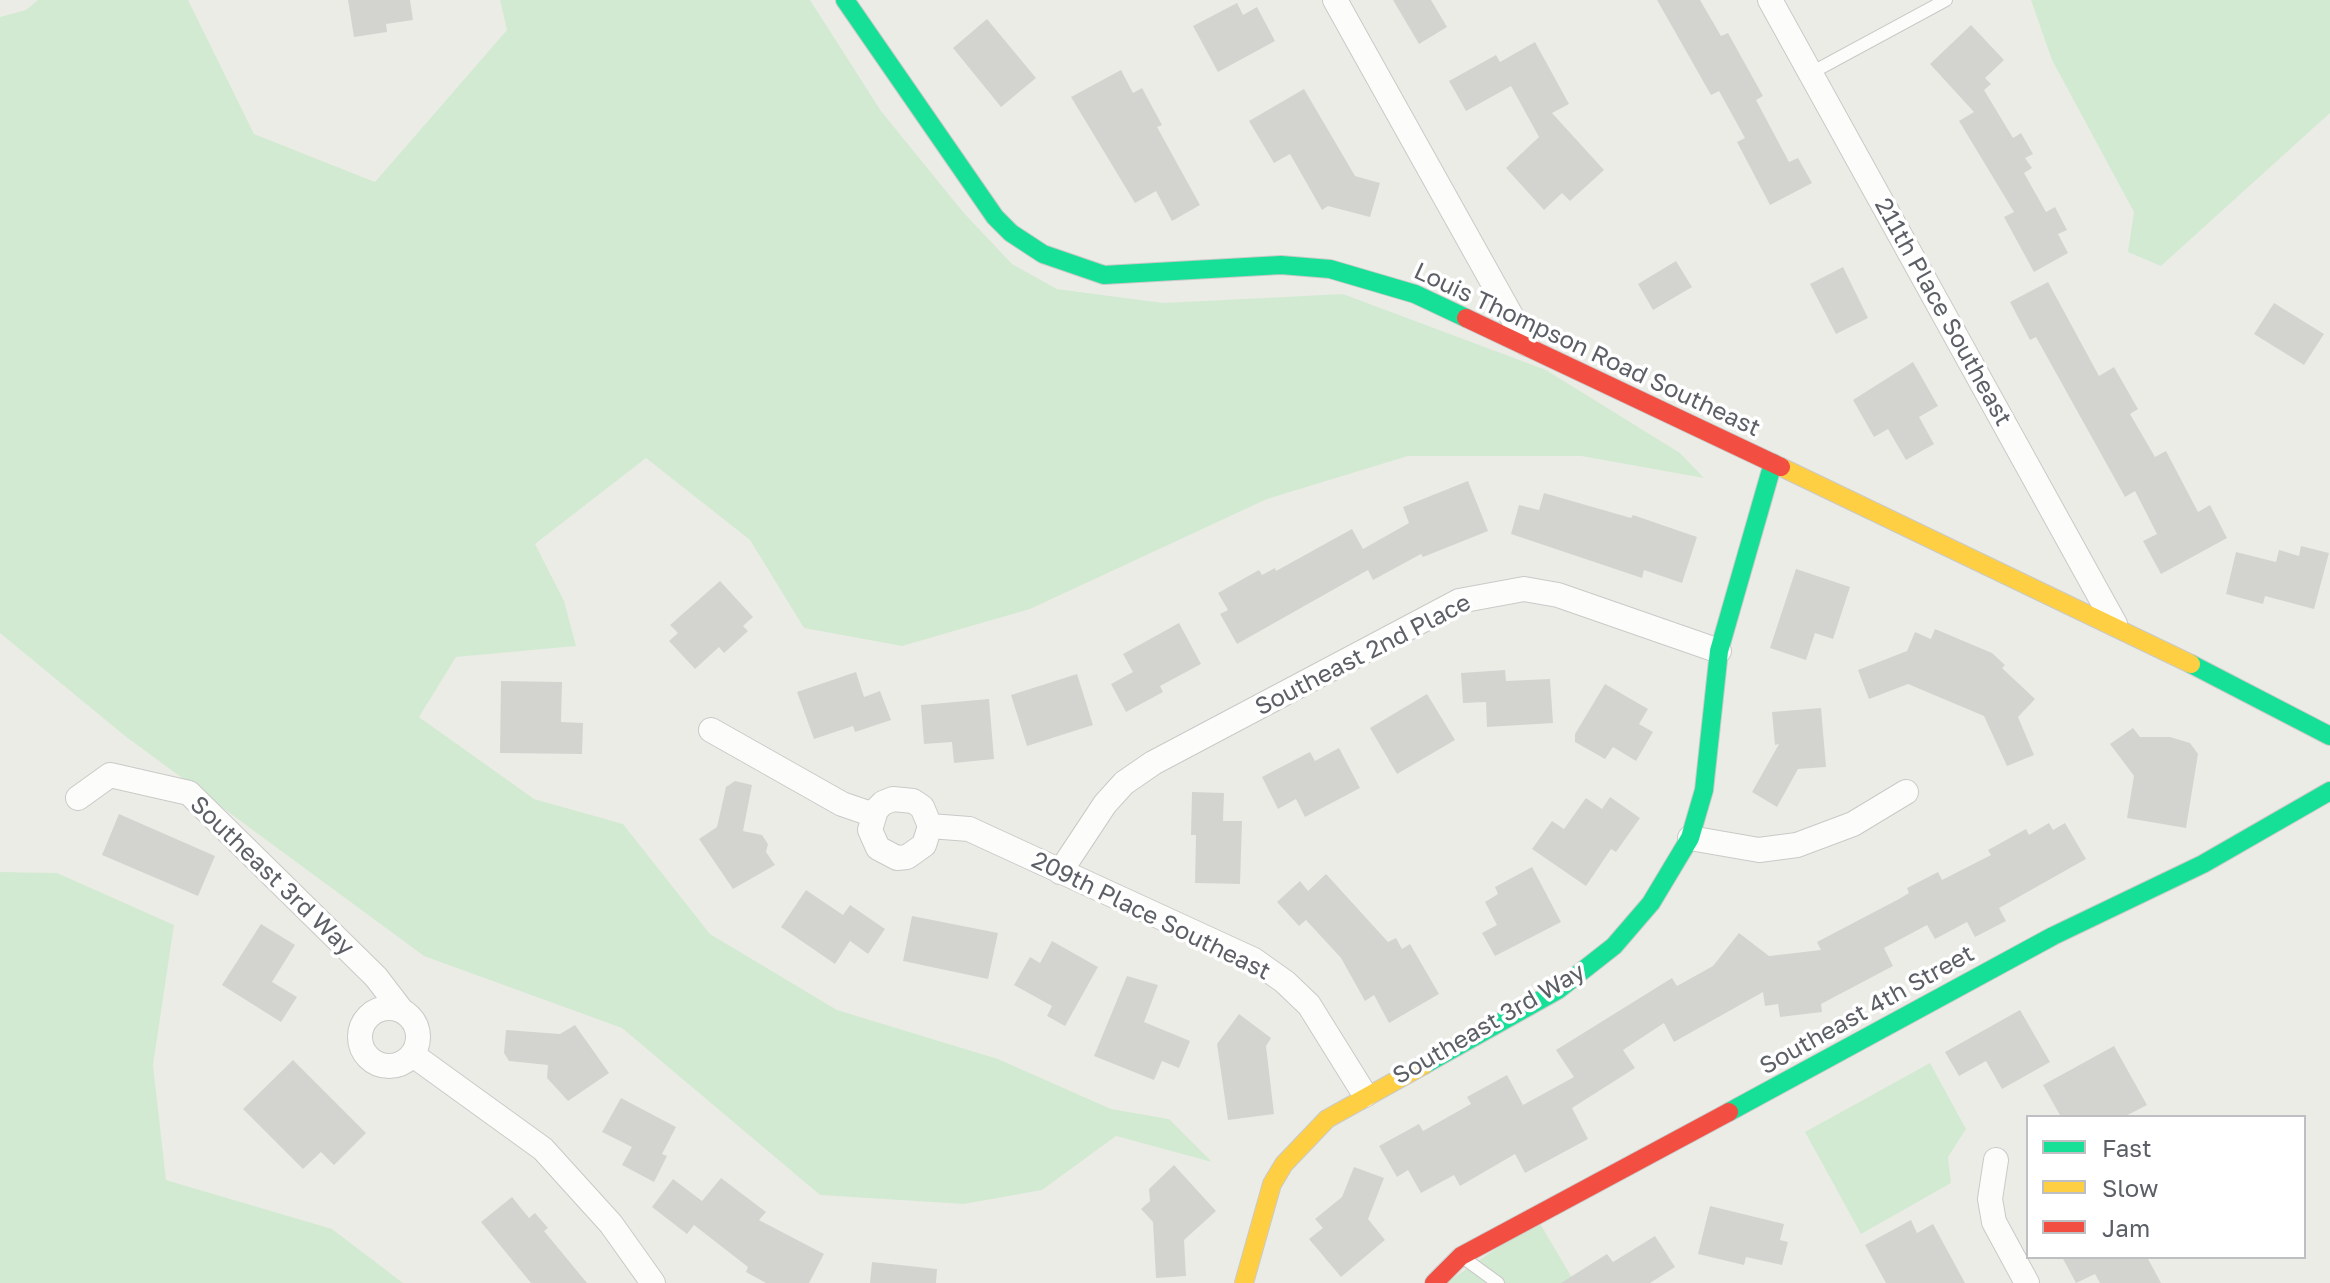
<!DOCTYPE html>
<style>
body{margin:0}
#map{position:relative;width:2330px;height:1283px;overflow:hidden;background:#ecece7;font-family:"Golos Text",sans-serif}
canvas{display:block}
.legend{position:absolute;left:2026px;top:1115px;width:280px;height:144px;box-sizing:border-box;background:#fff;border:2px solid #bebfc2;margin:0;padding:10px 14px;list-style:none;font-size:24px;color:#5c6066}
.legend li{display:flex;align-items:center;gap:16px;height:40px}
.legend b{width:40px;border:2px solid #bebfc2}
</style>
<div id="map">
<canvas width="2330" height="1283"></canvas>
<ul class="legend">
<li><b style="height:10px;background:#16e098"></b>Fast</li>
<li><b style="height:10px;background:#ffcf43"></b>Slow</li>
<li><b style="height:10px;background:#f24e42"></b>Jam</li>
</ul>
</div>
<script>
const c = document.querySelector('canvas').getContext('2d');
c.lineJoin = 'round';
function fillPath(path, color) {
  c.fillStyle = color;
  c.fill(path, 'evenodd');
}
function shape(rows) {
  const path = new Path2D();
  for (const r of rows) {
    if (r.length === 3) {
      path.moveTo(r[0] + r[2], r[1]);
      path.arc(r[0], r[1], r[2], 0, 2 * Math.PI);
      continue;
    }
    path.moveTo(r[0], r[1]);
    for (let i = 2; i < r.length; i += 2) path.lineTo(r[i], r[i + 1]);
  }
  return path;
}
function trace(path, color, width, dash) {
  c.strokeStyle = color;
  c.lineWidth = width;
  c.lineCap = dash ? 'butt' : 'round';
  c.setLineDash(dash || []);
  c.stroke(path);
}
function drawText(font, color, halo, rows, align = 'center') {
  c.font = font + ' "Golos Text",sans-serif';
  c.lineWidth = 7;
  c.setLineDash([]);
  c.textBaseline = 'middle';
  c.strokeStyle = halo;
  c.fillStyle = color;
  for (const [text, x, y, turn = 0] of rows) {
    c.save();
    c.translate(x, y);
    c.rotate((+turn || 0) * Math.PI / 180);
    c.textAlign = isNaN(turn) ? turn : align;
    if (halo) c.strokeText(text, 0, 0);
    c.fillText(text, 0, 0);
    c.restore();
  }
}
fillPath(shape([
 [38,0,188,0,254,134,375,182,507,30,500,0,810,0,881,111,963,212,1012,264,1057,289,1163,303,1343,294,1546,370,1680,453,1704,478,1581,456,1408,456,1267,499,1030,609,902,646,804,628,750,540,646,458,535,544,564,601,576,646,456,657,419,717,534,799,623,824,710,934,837,1010,998,1059,1111,1109,1169,1119,1212,1162,1116,1136,1042,1190,964,1204,820,1195,622,1028,424,956,125,736,0,633,0,17,26,10],
 [2031,0,2330,0,2330,113,2161,266,2128,252,2134,212,2052,60],
 [0,872,57,873,174,925,153,1065,166,1180,332,1229,403,1283,0,1283],
 [1930,1063,1966,1129,1948,1157,1951,1183,1861,1234,1805,1132],
 [1538,1220,1575,1283,1446,1283]
]), '#d3ead2');
fillPath(shape([
 [348,0,410,0,413,20,386,24,387,32,354,37],
 [1393,0,1431,0,1447,27,1419,44],
 [1657,0,1700,0,1721,36,1728,33,1763,96,1756,100,1789,162,1798,158,1812,183,1770,205,1737,142,1745,138,1719,91,1711,95],
 [1237,3,1243,15,1257,7,1275,41,1218,72,1193,26],
 [987,19,1036,78,1001,107,953,48],
 [1971,25,2004,60,1985,78,1991,84,1984,90,2013,138,2021,133,2033,154,2025,158,2032,168,2024,173,2046,212,2055,207,2067,230,2058,234,2068,253,2034,272,2004,217,2014,212,1959,121,1974,112,1930,64],
 [1535,42,1569,104,1552,113,1604,170,1570,201,1562,193,1544,210,1506,168,1539,137,1511,86,1466,111,1449,81,1496,55,1500,62],
 [1121,70,1133,93,1142,88,1162,125,1157,127,1200,205,1172,221,1156,191,1135,203,1071,97],
 [1304,89,1355,176,1380,183,1370,217,1328,206,1322,210,1290,154,1274,163,1249,121],
 [1676,261,1692,287,1653,310,1638,284],
 [1843,267,1868,318,1836,334,1810,284],
 [2048,282,2099,376,2114,367,2138,409,2130,414,2155,457,2166,451,2198,512,2210,505,2227,538,2161,574,2143,541,2157,534,2135,491,2125,497,2036,337,2030,340,2010,302],
 [2274,303,2324,334,2304,365,2254,334],
 [1913,362,1938,406,1919,417,1934,444,1906,460,1888,429,1874,437,1853,400],
 [1468,481,1488,531,1423,557,1421,554,1373,580,1368,570,1237,644,1220,614,1228,610,1218,593,1259,570,1262,575,1275,568,1276,571,1352,529,1363,549,1409,523,1403,507],
 [1544,493,1631,518,1633,515,1697,537,1682,583,1644,570,1642,578,1511,534,1519,505,1539,510],
 [2301,546,2329,553,2314,609,2265,596,2263,604,2226,594,2236,552,2276,562,2279,550,2299,556],
 [1796,569,1850,587,1833,639,1815,633,1806,660,1770,648],
 [720,581,753,617,743,626,748,631,724,653,719,647,695,669,669,641,678,633,670,625],
 [1179,623,1201,664,1160,686,1163,692,1126,712,1111,684,1133,672,1123,654],
 [1935,629,1992,653,2005,665,2002,668,2035,699,2018,717,2034,755,2007,766,1984,716,1908,684,1869,699,1858,670,1907,651,1915,632,1931,639],
 [1505,670,1506,681,1550,679,1553,723,1487,727,1486,702,1463,703,1461,673],
 [856,672,864,697,880,691,891,720,855,732,853,726,814,739,797,692],
 [1077,674,1093,725,1027,746,1011,695],
 [501,681,562,682,561,722,583,723,582,754,500,753],
 [1605,684,1648,709,1639,724,1653,732,1636,761,1613,747,1605,759,1575,742,1575,734],
 [1427,694,1455,740,1397,774,1370,728],
 [989,699,994,759,954,763,952,742,924,744,921,705],
 [1821,708,1826,767,1798,769,1777,807,1752,792,1779,744,1775,745,1772,712],
 [2133,728,2140,737,2170,737,2190,743,2198,754,2186,828,2127,818,2134,776,2110,744],
 [1339,748,1360,788,1305,817,1296,799,1278,809,1262,777,1310,752,1315,761],
 [735,781,752,785,743,831,762,835,768,844,766,852,775,865,733,889,699,839,717,827,726,787],
 [1192,792,1224,793,1223,821,1242,821,1240,884,1195,883,1196,835,1191,835],
 [1610,797,1640,818,1616,852,1611,849,1586,886,1532,849,1552,821,1564,829,1586,798,1602,809],
 [119,814,215,856,198,896,102,855],
 [2049,823,2053,830,2065,823,2086,859,1999,908,2006,921,1975,937,1967,922,1935,939,1927,925,1884,948,1893,966,1821,1004,1822,1012,1780,1017,1778,1004,1765,1006,1763,992,1674,1042,1664,1023,1623,1050,1635,1068,1572,1108,1588,1139,1525,1173,1515,1154,1460,1186,1454,1175,1421,1193,1408,1170,1397,1177,1379,1146,1419,1124,1423,1131,1471,1104,1467,1097,1507,1075,1523,1105,1574,1077,1556,1050,1672,978,1677,986,1713,966,1739,933,1769,956,1821,950,1817,942,1899,899,1909,893,1907,888,1938,872,1942,880,1991,855,1988,850,2026,829,2029,835],
 [1532,867,1561,922,1495,956,1482,933,1497,925,1485,902,1498,894,1495,887],
 [1326,874,1388,942,1396,938,1402,949,1410,944,1439,994,1389,1023,1374,995,1365,1001,1341,958,1306,920,1299,926,1277,902,1300,881,1308,891],
 [806,890,843,915,850,905,885,929,868,954,850,941,835,964,781,927],
 [912,916,998,933,988,979,903,961],
 [261,924,295,945,272,982,297,997,281,1022,222,985],
 [1052,941,1098,967,1065,1026,1047,1016,1052,1006,1014,985,1030,957,1040,963],
 [1127,976,1158,985,1144,1022,1190,1041,1179,1068,1162,1061,1154,1080,1094,1056],
 [2020,1010,2050,1062,2002,1089,1986,1061,1959,1076,1945,1052],
 [1239,1014,1271,1038,1266,1046,1274,1114,1228,1120,1217,1044],
 [575,1025,609,1073,568,1101,547,1078,548,1065,509,1061,504,1053,506,1030,560,1034],
 [2114,1046,2147,1105,2124,1117,2061,1117,2043,1085],
 [293,1060,366,1133,334,1165,321,1152,303,1169,243,1109],
 [621,1098,676,1127,662,1154,667,1156,654,1182,622,1165,632,1147,602,1132],
 [1174,1165,1216,1211,1184,1240,1186,1276,1156,1278,1153,1222,1141,1209,1150,1201,1149,1189],
 [1354,1167,1384,1178,1368,1219,1385,1240,1341,1277,1309,1239,1323,1228,1315,1219,1342,1197],
 [721,1178,766,1212,759,1220,824,1254,809,1283,766,1283,746,1272,748,1267,694,1225,687,1234,652,1207,673,1179,702,1201],
 [512,1197,529,1218,535,1213,548,1228,544,1231,587,1283,531,1283,481,1222],
 [1710,1206,1784,1224,1780,1240,1788,1242,1782,1265,1746,1257,1744,1265,1698,1254],
 [1911,1220,1917,1233,1933,1224,1965,1283,1886,1283,1865,1245],
 [1655,1236,1675,1267,1650,1283,1561,1283,1607,1254,1613,1262],
 [2062,1257,2147,1257,2161,1283,2100,1283,2095,1274,2076,1283],
 [872,1262,937,1269,936,1283,870,1283]
]), '#d3d3d0');
const lane = shape([
 [1811,73,1946,0],
 [1465,1259,1498,1283]
]);
const street = shape([
 [1335,0,1527,344],
 [1770,0,2115,624],
 [711,730,842,804,874,815],
 [78,798,110,775,189,793,376,977,402,1011],
 [930,826,924,845,907,857,897,858,878,848,870,830,876,810,883,803,893,799,913,801,922,807,930,826,969,829,1254,960,1285,982,1309,1005,1365,1095],
 [1690,838,1759,850,1797,845,1853,824,1906,792],
 [1060,872,1105,804,1124,783,1153,763,1459,601,1524,589,1558,595,1719,651],
 [389,1037,29],
 [413,1055,543,1149,611,1224,653,1283],
 [1996,1160,1990,1199,1994,1222,2027,1283]
]);
const fast = shape([
 [845,0,995,217,1011,233,1043,254,1104,275,1281,265,1330,269,1415,294,1466,318],
 [2191,664,2330,736],
 [1424,1065,1558,990,1614,946,1651,903,1690,838,1704,790,1719,651,1773,463],
 [1729,1112,2053,936,2203,864,2330,791]
]);
const slow = shape([
 [1781,467,2191,664],
 [1244,1283,1272,1184,1284,1164,1327,1119,1424,1065]
]);
const jam = shape([
 [1466,318,1781,467],
 [1434,1283,1461,1256,1729,1112]
]);
trace(lane, '#c9c9c8', 14);
trace(street, '#c9c9c8', 26);
trace(fast, '#c9cac9', 20);
trace(slow, '#c9cac9', 20);
trace(jam, '#c9cac9', 20);
trace(lane, '#fcfcfb', 12);
trace(street, '#fcfcfb', 24);
trace(fast, '#16e098', 18);
trace(slow, '#ffcf43', 18);
trace(jam, '#f24e42', 18);
drawText('24px', '#5c6066', '#fff', [
 ["211th Place Southeast",1943,312,61],
 ["Louis Thompson Road Southeast",1587,350,25],
 ["Southeast 2nd Place",1363,655,-27],
 ["Southeast 3rd Way",272,876,44],
 ["209th Place Southeast",1151,916,26],
 ["Southeast 4th Street",1867,1010,-29],
 ["Southeast 3rd Way",1489,1024,-30]
]);
</script>
